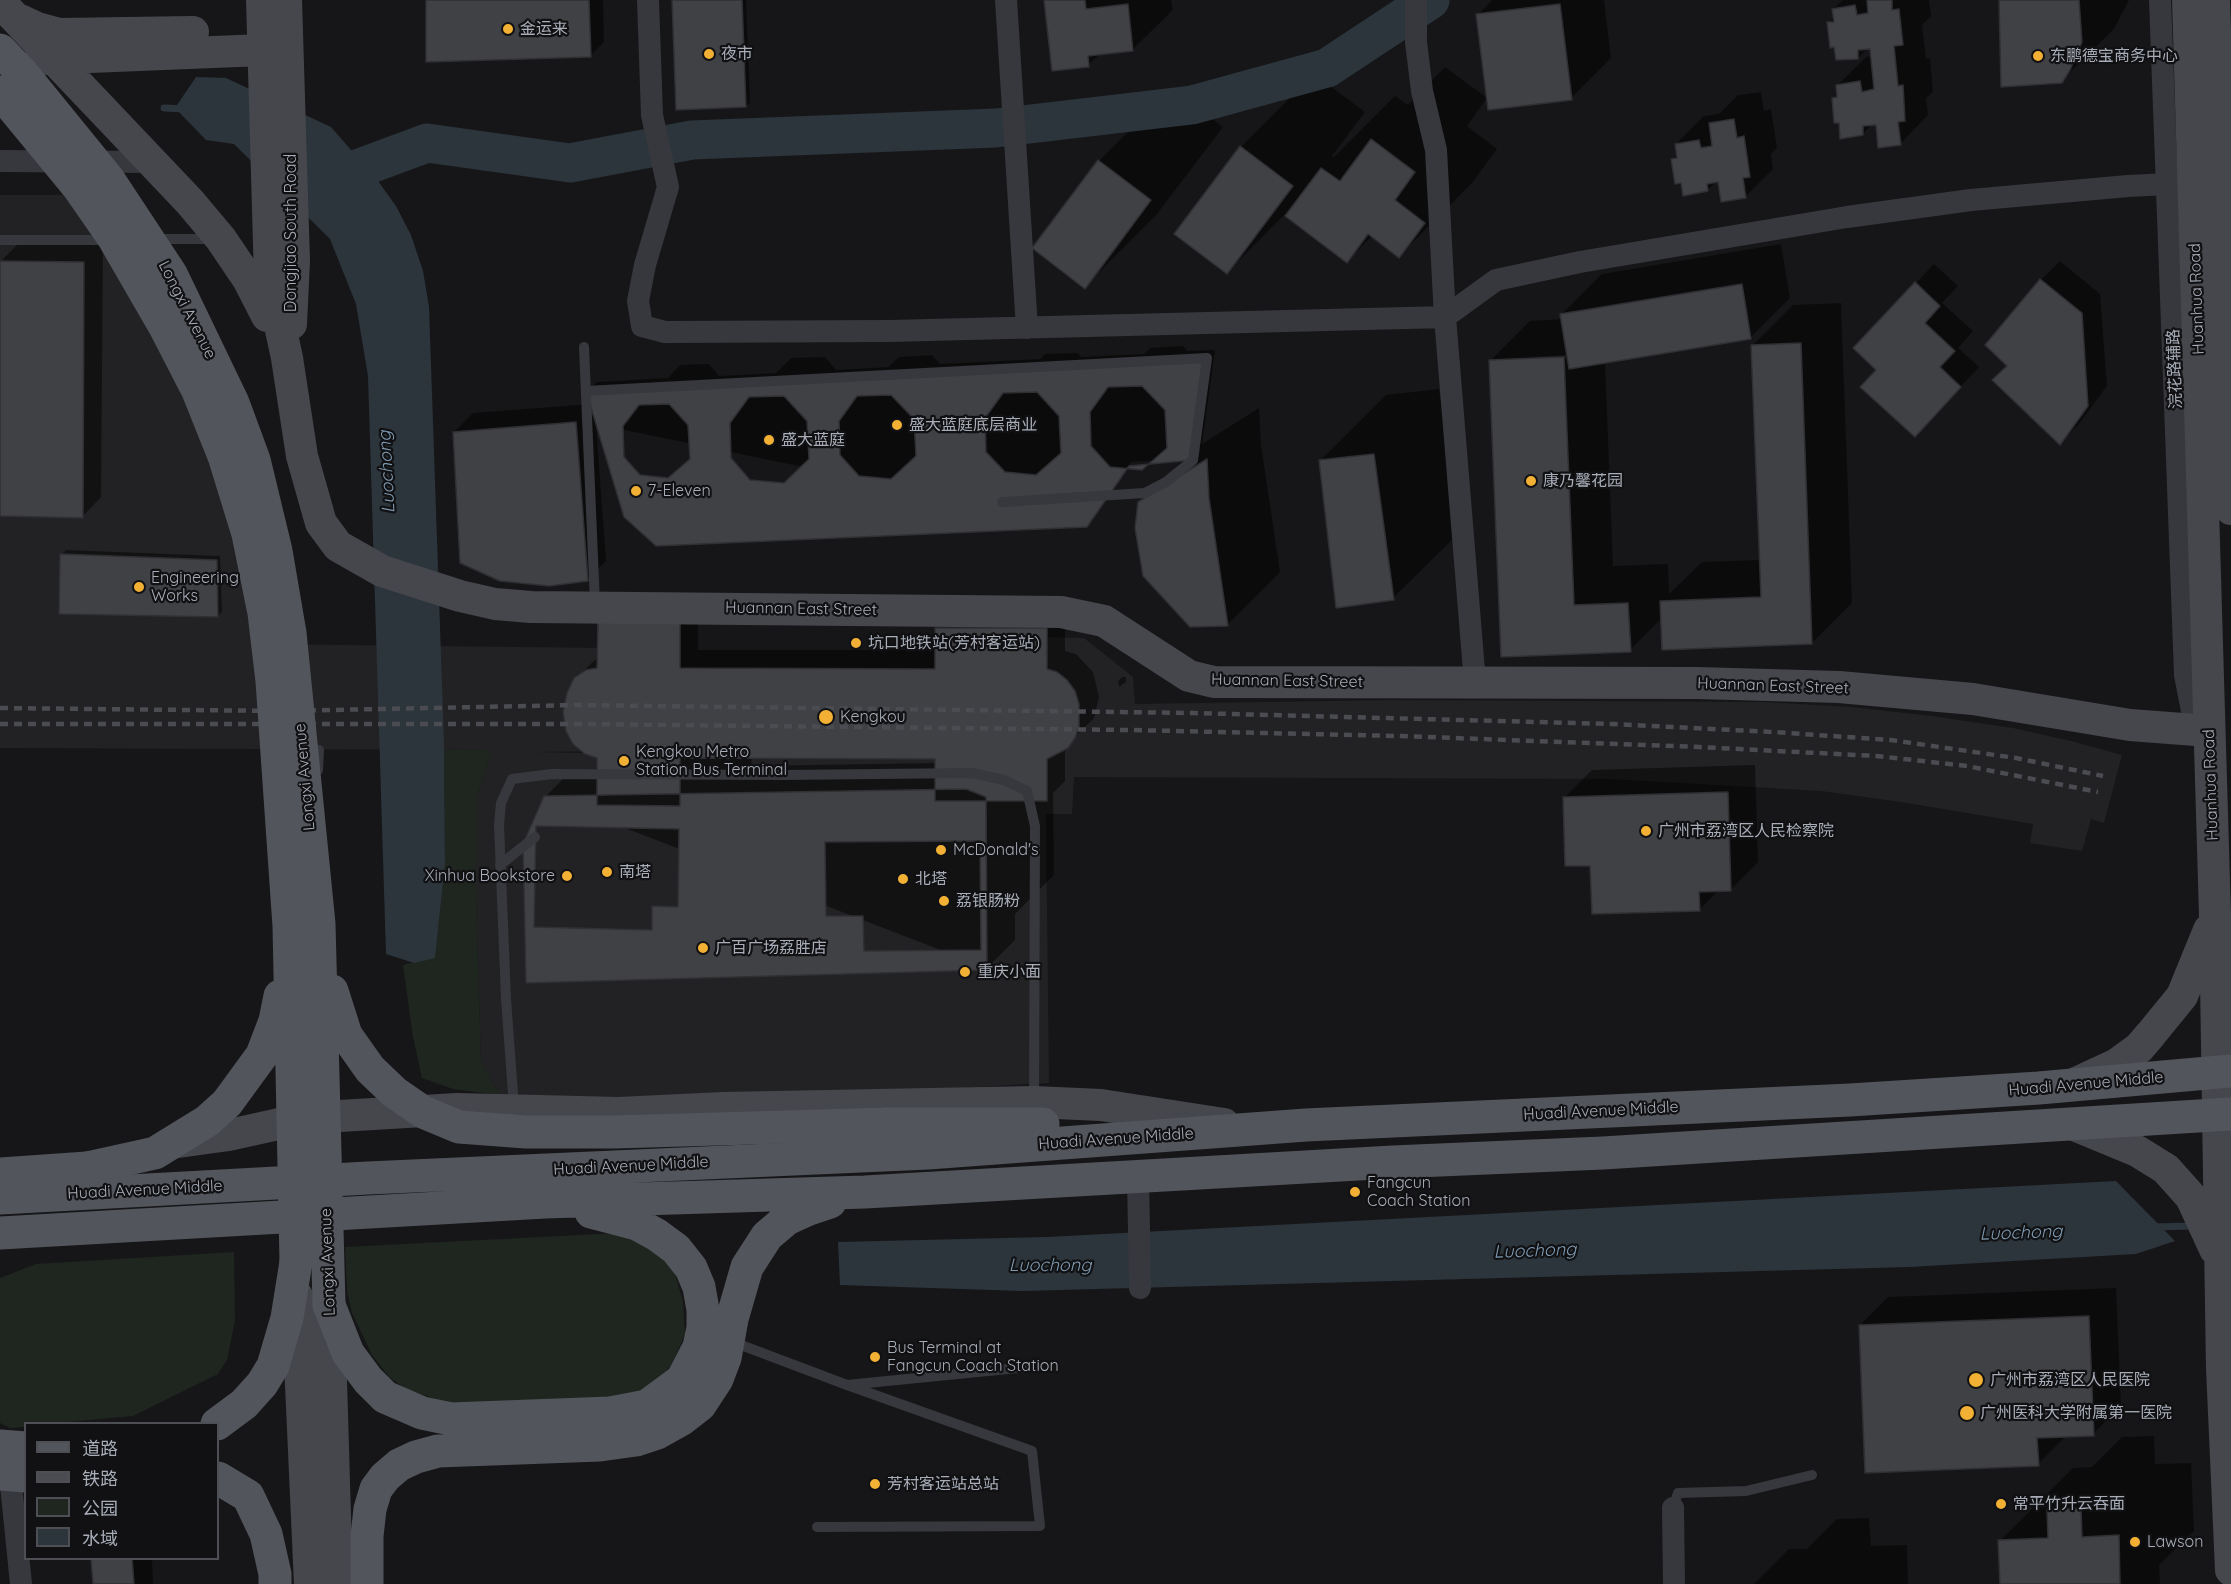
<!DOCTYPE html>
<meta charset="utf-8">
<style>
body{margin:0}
#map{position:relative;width:2231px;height:1584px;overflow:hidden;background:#161618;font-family:Quicksand,"Noto Sans SC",sans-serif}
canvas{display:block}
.legend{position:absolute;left:24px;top:1422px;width:195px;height:138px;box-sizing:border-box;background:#111113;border:2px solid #4d4f55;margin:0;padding:8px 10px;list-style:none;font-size:18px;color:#a8adb8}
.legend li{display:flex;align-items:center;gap:12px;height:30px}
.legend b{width:30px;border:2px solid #4d4f55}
</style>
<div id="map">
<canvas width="2231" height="1584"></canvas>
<ul class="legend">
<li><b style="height:8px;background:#53555c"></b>道路</li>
<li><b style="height:8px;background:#4a4c52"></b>铁路</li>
<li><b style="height:16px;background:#1e261f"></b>公园</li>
<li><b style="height:16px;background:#2c353c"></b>水域</li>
</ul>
</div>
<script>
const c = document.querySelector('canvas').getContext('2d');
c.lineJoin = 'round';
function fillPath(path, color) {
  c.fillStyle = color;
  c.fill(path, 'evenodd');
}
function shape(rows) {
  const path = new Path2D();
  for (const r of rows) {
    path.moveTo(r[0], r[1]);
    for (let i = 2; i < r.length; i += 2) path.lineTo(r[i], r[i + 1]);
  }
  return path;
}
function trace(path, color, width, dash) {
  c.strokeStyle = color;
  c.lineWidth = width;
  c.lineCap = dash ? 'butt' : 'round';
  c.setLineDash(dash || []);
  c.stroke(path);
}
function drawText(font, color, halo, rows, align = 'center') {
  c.font = font + ' Quicksand,"Noto Sans SC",sans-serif';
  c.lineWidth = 4.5;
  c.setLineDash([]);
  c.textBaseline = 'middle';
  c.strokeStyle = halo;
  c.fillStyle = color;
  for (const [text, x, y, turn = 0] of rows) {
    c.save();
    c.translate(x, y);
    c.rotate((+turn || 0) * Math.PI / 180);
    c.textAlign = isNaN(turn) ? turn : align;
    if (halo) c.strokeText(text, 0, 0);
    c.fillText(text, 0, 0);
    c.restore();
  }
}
fillPath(shape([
 [0,195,72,195,162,333,235,522,252,644,607,648,607,751,536,752,670,755,1047,759,1046,637,1084,638,1133,677,1135,704,1396,700,1764,702,1851,707,1932,716,2013,728,2071,741,2122,755,2104,823,2091,819,2082,851,2030,843,2033,824,1901,802,1821,791,1610,779,1074,777,1072,814,1046,814,1049,1083,865,1093,584,1098,500,1095,481,1062,476,896,476,800,492,750,0,748]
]), '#222225');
fillPath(shape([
 [444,750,492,750,476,800,476,896,481,1062,500,1095,453,1089,422,1078,413,1037,403,965,435,957,445,865],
 [619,1233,646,1243,673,1267,683,1301,685,1334,672,1364,654,1388,625,1399,450,1404,406,1389,389,1377,372,1355,352,1313,347,1291,345,1247],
 [234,1252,235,1321,227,1360,218,1374,133,1416,56,1423,26,1424,25,1427,10,1428,0,1423,0,1278,36,1264]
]), '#1e261f');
fillPath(shape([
 [196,77,226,78,331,127,378,181,396,206,411,235,423,271,429,307,444,743,445,865,435,958,414,963,386,954,368,376,356,304,330,239,234,144,206,140,175,108],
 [2116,1181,2175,1241,2136,1254,1909,1267,1022,1291,840,1285,838,1242,1047,1237]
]), '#2c353c');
fillPath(shape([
 [427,0,603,0,604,42,590,56],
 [673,0,746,0,750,102,746,106],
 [1046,0,1171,0,1173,10,1132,50,1100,54,1088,65],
 [1492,0,1604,0,1611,58,1571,98,1478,15],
 [1843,0,1929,0,1931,16,1922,25,1926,59,1930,58,1933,92,1926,98,1928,115,1900,144,1877,123,1873,123,1863,134,1840,121,1833,98,1838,93,1838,85,1866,57,1872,56,1871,47,1868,48,1858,58,1829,23,1834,17,1833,9],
 [2001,0,2129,0,2114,29,2061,81],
 [1445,67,1487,98,1467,126,1497,149,1472,183,1399,256,1372,236,1347,261,1290,209,1227,272,1176,234,1241,147,1314,74,1365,112,1332,156,1333,158,1395,96,1408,105],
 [1172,88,1223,127,1157,214,1084,287,1099,161],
 [1761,92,1764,111,1771,109,1777,148,1771,154,1773,169,1745,197,1719,180,1707,190,1683,182,1673,159,1678,154,1676,144,1704,116,1719,114,1738,95],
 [20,242,103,243,101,497,83,516,1,261],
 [1781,244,1790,298,1750,338,1605,362,1613,566,1668,564,1669,594,1702,562,1761,560,1753,345,1793,305,1841,303,1852,603,1812,643,1662,618,1630,650,1503,656,1490,361,1530,321,1562,319,1562,314,1602,274],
 [1571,355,1571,358,1530,360,1530,357],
 [2060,261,2100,294,2107,386,2078,425,2060,443,2009,366,1987,345,2041,280],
 [1934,264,1958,286,1942,303,1973,331,1958,348,1979,367,1933,416,1878,370,1916,283],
 [1183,346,1187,351,1215,350,1202,444,1259,408,1261,445,1280,572,1227,625,1140,503,1184,459,1131,462,1091,519,1094,519,1087,526,596,424,606,561,587,579,454,432,473,413,591,404,588,391,597,382,668,378,680,365,709,364,719,376,776,373,791,358,825,357,836,370,888,367,899,357,932,355,940,364,1040,359,1045,354,1077,353,1081,357,1144,354,1150,348],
 [1439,389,1459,533,1393,598,1321,460,1386,395],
 [66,550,220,556,222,612,218,616,62,554],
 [698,601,698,650,936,650,936,629,955,610,1065,610,1065,651,1076,654,1093,672,1099,697,1094,718,1065,747,1065,781,1053,793,1054,875,1015,914,1015,940,987,968,545,797,573,769,595,769,599,765,576,678,599,656],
 [752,757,936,758,936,763,751,766],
 [1122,677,1126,677,1126,682,1119,687,1118,681],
 [1755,765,1758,862,1730,890,1719,890,1699,910,1592,864,1564,798,1592,770],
 [2116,1288,2121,1406,2093,1434,2066,1436,2038,1464,1860,1325,1888,1297],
 [2154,1436,2155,1464,2191,1463,2194,1531,2159,1565,2160,1584,2002,1584,2000,1541,2073,1468,2092,1467,2122,1437],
 [1869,1518,1871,1546,1907,1545,1908,1584,1754,1584,1789,1549,1807,1549,1837,1519],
 [92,1558,152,1558,153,1584,94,1584]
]), '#0007');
trace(shape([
 [164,108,184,109],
 [2153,1227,2195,1226]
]), '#2c353c', 7);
trace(shape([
 [330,179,427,143,570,163,692,140,996,128,1192,105,1327,68,1430,0]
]), '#2c353c', 39);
const building = shape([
 [426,0,589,0,591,57,426,62,426,0],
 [672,0,742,0,746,107,676,110,672,0],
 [1044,0,1085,0,1086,9,1128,4,1133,51,1088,56,1089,67,1052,71,1044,0],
 [1867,0,1892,0,1892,10,1899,9,1903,45,1894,46,1898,86,1903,85,1905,121,1898,122,1901,145,1878,148,1876,125,1863,126,1863,135,1840,139,1839,123,1834,123,1832,98,1837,97,1836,85,1860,81,1862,92,1874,89,1870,49,1858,50,1858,59,1836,60,1834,47,1830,48,1827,22,1834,22,1832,9,1855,5,1857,15,1868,13,1867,0],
 [1999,0,2079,0,2082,42,2070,70,2062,83,2001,87,1999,0],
 [1560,4,1572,100,1488,110,1476,14,1560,4],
 [1734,119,1737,138,1744,136,1750,177,1743,178,1746,198,1721,202,1718,182,1707,184,1708,191,1683,196,1681,183,1675,184,1671,159,1677,158,1675,144,1699,140,1701,148,1712,146,1709,123,1734,119],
 [1371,139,1415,172,1395,200,1425,223,1399,258,1368,234,1347,263,1285,216,1321,168,1340,181,1371,139],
 [1240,146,1293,186,1227,274,1174,234,1240,146],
 [1098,160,1151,200,1085,289,1032,248,1098,160],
 [0,261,84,262,83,518,0,516,0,261],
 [2040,279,2082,313,2088,406,2060,445,1992,380,2007,366,1985,345,2040,279],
 [1915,282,1940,306,1925,323,1955,351,1940,367,1961,387,1915,437,1860,387,1876,370,1853,348,1915,282],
 [1742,284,1751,339,1569,369,1560,314,1742,284],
 [1801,343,1812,644,1662,650,1660,601,1761,597,1751,345,1801,343],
 [1564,357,1574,605,1628,603,1631,652,1501,657,1489,360,1564,357],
 [1207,358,1193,460,1129,466,1087,527,656,546,624,517,586,391,1207,358],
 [1142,386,1165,410,1167,448,1142,470,1110,467,1091,446,1090,412,1108,387,1142,386],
 [1037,392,1059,416,1061,453,1036,475,1005,472,986,452,985,418,1003,393,1037,392],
 [891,395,914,419,916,456,891,479,859,476,840,455,839,421,857,396,891,395],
 [784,396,807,421,809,459,784,483,750,480,731,458,730,423,749,397,784,396],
 [669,404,688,425,690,459,668,478,640,475,624,457,623,426,639,405,669,404],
 [576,422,588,581,549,586,500,581,460,563,453,432,576,422],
 [1374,454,1394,600,1336,608,1319,460,1374,454],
 [1207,459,1209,498,1228,626,1190,627,1143,576,1135,528,1138,502,1207,459],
 [60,554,217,560,218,617,59,614,60,554],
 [598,619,680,619,680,668,935,669,935,628,1047,628,1047,669,1057,672,1067,680,1075,691,1079,704,1079,727,1075,738,1068,748,1047,759,1047,801,935,801,935,759,680,758,680,806,597,805,597,758,585,754,573,744,566,731,563,712,567,693,574,678,586,670,597,668,598,619],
 [966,789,986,797,987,970,526,983,523,844,544,796,966,789],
 [1728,792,1731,891,1699,892,1700,911,1592,914,1590,866,1565,866,1563,797,1728,792],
 [536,826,679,829,678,907,652,906,652,930,534,927,536,826],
 [980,841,981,950,864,951,863,916,826,916,825,842,980,841],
 [2089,1316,2094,1436,2037,1438,2039,1466,1865,1473,1859,1325,2089,1316],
 [2081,1508,2082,1537,2119,1535,2120,1584,2000,1584,1998,1540,2048,1538,2047,1510,2081,1508],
 [91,1558,132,1558,134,1584,93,1584,91,1558]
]);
fillPath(building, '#404145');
trace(building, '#303034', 1.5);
trace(shape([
 [155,239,215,239],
 [0,240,107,240],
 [584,347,595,604],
 [586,391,1207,358,1193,460,1166,482,1145,493,1002,502],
 [318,770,319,750],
 [500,865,535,837],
 [514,1107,506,999,499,825,501,803,512,779,552,774,782,775,972,773,1004,780,1027,791,1035,826,1034,1098],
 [733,1342,847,1385,1038,1366],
 [1673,1508,1678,1493,1746,1491,1812,1475],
 [817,1527,1040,1526,1032,1451,847,1385]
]), '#37383d', 10);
trace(shape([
 [648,0,652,115,668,187,645,265,638,301,642,326,665,332,889,331,1445,317,1496,280,1580,262,1847,217,1971,200,2128,186,2207,182],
 [1006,0,1027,328],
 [1416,0,1416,42,1422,91,1436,150,1445,317,1475,683],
 [2160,0,2185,675,2192,711,2209,731],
 [0,161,151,162],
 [1138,1176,1140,1288],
 [10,1475,21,1584],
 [1673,1508,1674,1584]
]), '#37383d', 22);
trace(shape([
 [262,0,270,279,287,358,302,456,321,523,338,546,382,571,460,596,495,604,531,607,1061,612,1104,621,1189,676,1214,682,1697,683,1839,687,1973,699,2130,725,2209,731],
 [286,0,294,261,291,324],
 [2188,0,2215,915,2222,1368,2231,1570],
 [2214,0,2231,509],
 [0,2,190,202,221,239,248,279,267,316],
 [20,20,37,28,59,34,193,32],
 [40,59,263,50,283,43],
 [2076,1083,2117,1064,2139,1048,2151,1034,2182,996,2209,930],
 [2074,1125,2137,1151,2166,1169,2191,1197,2215,1249],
 [171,1143,229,1135,306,1118,457,1109,619,1113,723,1108,1034,1102,1101,1105,1224,1124],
 [297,1296,310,1584],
 [329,1312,337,1584]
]), '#45474d', 32);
trace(shape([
 [888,1124,1043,1124],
 [0,1174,87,1168],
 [0,1198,368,1178,928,1153,1306,1125,1850,1100,2039,1088,2231,1071],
 [0,1233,545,1202,865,1192,1393,1162,1603,1153,2231,1114],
 [329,1305,348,1353,368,1380,385,1397,422,1413,451,1419,610,1413,647,1406,682,1380,699,1347,703,1328,703,1310,699,1287,691,1268,676,1249,657,1235,637,1224,591,1212],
 [217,1424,244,1404,262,1384,273,1366,287,1318,296,1262],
 [0,1446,26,1448],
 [0,1474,26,1476],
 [218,1478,248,1496,266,1534,275,1574,275,1584],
 [367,1584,367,1536,370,1509,376,1489,385,1477,399,1465,416,1457,438,1451,600,1445,636,1440,657,1433,682,1419,700,1405,717,1379,725,1358,732,1319,747,1267,767,1236,787,1219,809,1209,830,1202]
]), '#53555c', 33);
trace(shape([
 [0,708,282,711,577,705,1193,713,1613,724,1773,732,1891,740,2016,758,2103,776],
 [0,724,578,724,1131,730,1399,736,1699,747,1877,756,1967,766,2098,792]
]), '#4a4c52', 4.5, [8, 6]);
trace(shape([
 [0,50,22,73,109,180,171,274,233,403,254,460,276,551,290,633,319,924,329,1305],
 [0,92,79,188,113,237,165,327,198,391,224,456,248,534,264,613,272,681,289,926,296,1262],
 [332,991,346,1035,370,1069,394,1092,423,1112,459,1127,526,1132,615,1132,888,1124],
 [87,1168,155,1153,207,1121,227,1103,262,1055,275,1021,280,996]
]), '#53555c', 33);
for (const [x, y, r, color] of [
 [508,29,6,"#f2b134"],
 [709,54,6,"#f2b134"],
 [2038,56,6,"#f2b134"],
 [897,425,6,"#f2b134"],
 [769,440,6,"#f2b134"],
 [1531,481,6,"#f2b134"],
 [636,491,6,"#f2b134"],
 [139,587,6,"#f2b134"],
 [856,643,6,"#f2b134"],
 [826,717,8,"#f2b134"],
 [624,761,6,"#f2b134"],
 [1646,831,6,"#f2b134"],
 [941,850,6,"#f2b134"],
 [607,872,6,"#f2b134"],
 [567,876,6,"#f2b134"],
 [903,879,6,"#f2b134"],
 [944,901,6,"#f2b134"],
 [703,948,6,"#f2b134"],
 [965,972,6,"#f2b134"],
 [1355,1192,6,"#f2b134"],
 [875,1357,6,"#f2b134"],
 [1976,1380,8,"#f2b134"],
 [1967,1413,8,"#f2b134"],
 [875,1484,6,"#f2b134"],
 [2001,1504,6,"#f2b134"],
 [2135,1542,6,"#f2b134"]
]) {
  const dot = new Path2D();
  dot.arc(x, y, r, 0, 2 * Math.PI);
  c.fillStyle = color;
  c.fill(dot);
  trace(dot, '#111113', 2);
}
drawText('16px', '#a8adb8', '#111113', [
 ["金运来",520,29],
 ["夜市",721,54],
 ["东鹏德宝商务中心",2050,56],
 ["盛大蓝庭底层商业",909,425],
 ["盛大蓝庭",781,440],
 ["康乃馨花园",1543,481],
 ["7-Eleven",648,491],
 ["Engineering",151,578],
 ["Works",151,596],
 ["坑口地铁站(芳村客运站)",868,643],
 ["Kengkou",840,717],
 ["Kengkou Metro",636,752],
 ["Station Bus Terminal",636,770],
 ["广州市荔湾区人民检察院",1658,831],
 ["McDonald's",953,850],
 ["南塔",619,872],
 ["Xinhua Bookstore",555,876,"right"],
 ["北塔",915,879],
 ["荔银肠粉",956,901],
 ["广百广场荔胜店",715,948],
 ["重庆小面",977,972],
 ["Fangcun",1367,1183],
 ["Coach Station",1367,1201],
 ["Bus Terminal at",887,1348],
 ["Fangcun Coach Station",887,1366],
 ["广州市荔湾区人民医院",1990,1380],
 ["广州医科大学附属第一医院",1980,1413],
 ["芳村客运站总站",887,1484],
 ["常平竹升云吞面",2013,1504],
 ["Lawson",2147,1542]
], 'left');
drawText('16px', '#a8adb8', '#111113', [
 ["Dongjiao South Road",291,233,-90],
 ["Huanhua Road",2197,299,-92],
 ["Longxi Avenue",187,310,63],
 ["浣花路辅路",2175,369,-92],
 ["Huannan East Street",801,609,1],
 ["Huannan East Street",1287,681,1],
 ["Huannan East Street",1773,686,2],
 ["Longxi Avenue",305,777,-95],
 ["Huanhua Road",2211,785,-92],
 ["Huadi Avenue Middle",2086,1084,-5],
 ["Huadi Avenue Middle",1601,1111,-3],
 ["Huadi Avenue Middle",1116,1139,-4],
 ["Huadi Avenue Middle",631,1166,-3],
 ["Huadi Avenue Middle",145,1190,-3],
 ["Longxi Avenue",328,1262,-92]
]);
drawText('italic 18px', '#7f9bb3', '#111113', [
 ["Luochong",387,472,-93],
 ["Luochong",2021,1233,-2],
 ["Luochong",1535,1251,-2],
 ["Luochong",1050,1266]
]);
</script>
